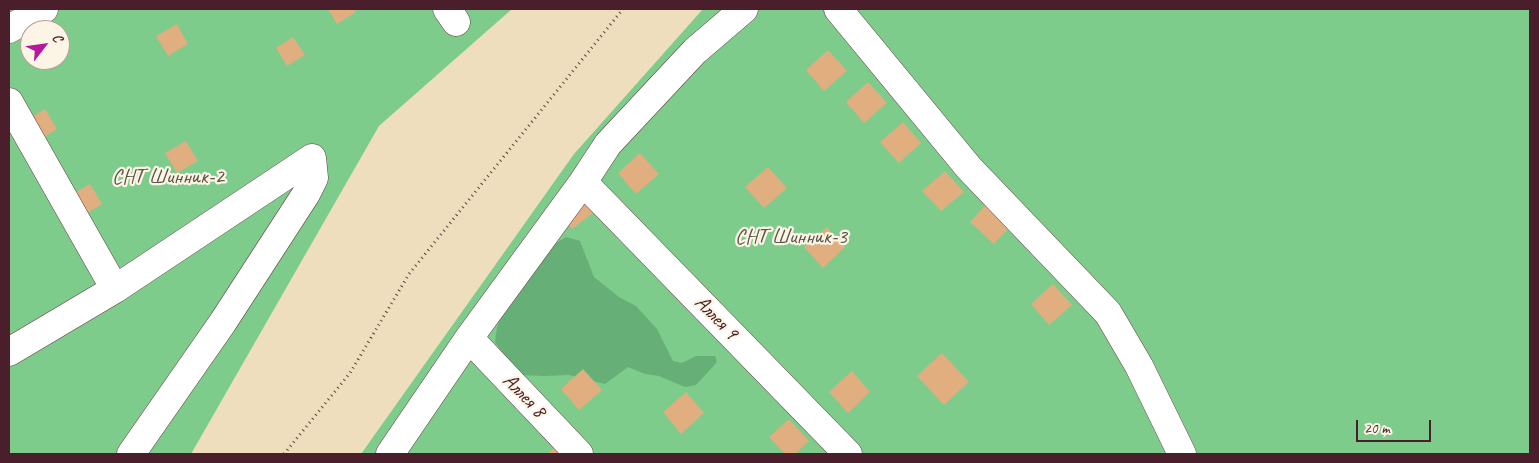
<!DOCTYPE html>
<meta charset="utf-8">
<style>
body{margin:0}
#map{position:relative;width:1539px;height:463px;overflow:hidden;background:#efdebd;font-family:Caveat,sans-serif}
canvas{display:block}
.frame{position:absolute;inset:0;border:10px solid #4a1f2b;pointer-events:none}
.north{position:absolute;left:20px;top:20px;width:50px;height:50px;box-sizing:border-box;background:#fcf5e5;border:1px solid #b59f9b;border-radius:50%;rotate:60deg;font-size:14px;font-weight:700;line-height:20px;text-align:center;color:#4a1f2b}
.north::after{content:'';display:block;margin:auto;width:18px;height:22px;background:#b5179e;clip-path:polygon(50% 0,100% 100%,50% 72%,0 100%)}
.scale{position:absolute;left:1356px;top:420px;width:75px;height:22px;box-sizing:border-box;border:2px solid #4a1f2b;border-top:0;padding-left:6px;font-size:15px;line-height:18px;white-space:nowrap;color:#4a1f2b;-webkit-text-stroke:4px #fcf5e5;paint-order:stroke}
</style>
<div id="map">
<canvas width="1539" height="463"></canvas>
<div class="frame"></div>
<div class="north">С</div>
<div class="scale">20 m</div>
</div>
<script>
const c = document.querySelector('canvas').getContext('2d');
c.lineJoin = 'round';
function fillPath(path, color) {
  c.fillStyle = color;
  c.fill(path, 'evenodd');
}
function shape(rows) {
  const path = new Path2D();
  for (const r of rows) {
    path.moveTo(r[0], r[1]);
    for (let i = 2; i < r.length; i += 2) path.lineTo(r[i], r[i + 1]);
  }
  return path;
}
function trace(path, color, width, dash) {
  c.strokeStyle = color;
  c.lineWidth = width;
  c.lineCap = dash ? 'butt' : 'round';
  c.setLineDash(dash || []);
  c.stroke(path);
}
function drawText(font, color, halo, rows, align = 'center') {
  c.font = font + ' Caveat,sans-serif';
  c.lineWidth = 4.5;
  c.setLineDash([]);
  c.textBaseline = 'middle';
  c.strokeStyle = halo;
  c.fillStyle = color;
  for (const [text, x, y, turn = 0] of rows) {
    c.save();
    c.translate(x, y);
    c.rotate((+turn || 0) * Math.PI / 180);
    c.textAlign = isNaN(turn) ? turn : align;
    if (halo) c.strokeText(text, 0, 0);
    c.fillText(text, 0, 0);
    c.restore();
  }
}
fillPath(shape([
 [9,9,512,9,379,126,191,454,9,454],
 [30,30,60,30,60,60,30,60],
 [703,9,1530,9,1530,454,361,454,574,154]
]), '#7ecc8c');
fillPath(shape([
 [566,237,580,241,594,277,619,297,636,306,657,329,673,361,682,363,696,356,715,356,717,362,696,385,685,387,659,376,645,374,628,367,605,384,569,375,545,376,518,375,495,342,497,327,504,309,553,245]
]), '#66b078');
fillPath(shape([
 [328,9,353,9,356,12,337,24],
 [177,24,188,44,168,56,156,36],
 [293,37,305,55,287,66,276,48],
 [828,50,847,71,824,91,806,70],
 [868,82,887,103,864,123,846,102],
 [45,109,57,129,36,142,24,122],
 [903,122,921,143,899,163,880,142],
 [186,141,198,161,177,173,165,153],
 [640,153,659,174,636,194,618,173],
 [768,167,787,188,764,208,745,187],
 [945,171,964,192,941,211,922,191],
 [90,184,102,204,81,217,69,196],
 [589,199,597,210,572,229,564,218],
 [991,199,1014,222,994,244,970,222],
 [827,227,845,247,823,268,804,247],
 [1053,284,1072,305,1049,325,1031,304],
 [942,353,969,382,944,405,917,376],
 [583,369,602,390,579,410,561,389],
 [852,371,870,392,848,413,829,392],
 [686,392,704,413,681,434,663,412],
 [789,419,809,441,795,454,785,454,769,437],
 [554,448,560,454,547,454]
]), '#e0ae7f');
const minor = shape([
 [447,9,456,22],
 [838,9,969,168,1108,313,1139,366,1182,454],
 [9,29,44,9],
 [9,102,115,289],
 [583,182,848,454],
 [469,338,579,454],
 [9,352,115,289,312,158,314,178,306,194,223,322,131,454],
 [390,454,469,338,583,182,608,144,695,51,744,9]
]);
trace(minor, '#633c41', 29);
trace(shape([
 [284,454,350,373,409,274,623,9]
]), '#633c41', 3, [1, 4]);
trace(minor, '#fff', 28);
drawText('21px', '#5a5348', '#fcf5e5', [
 ["СНТ Шинник-2",168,177],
 ["СНТ Шинник-3",791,237]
]);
drawText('21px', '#4a1f2b', '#fcf5e5', [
 ["Аллея 9",716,318,46],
 ["Аллея 8",524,396,46]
]);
</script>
